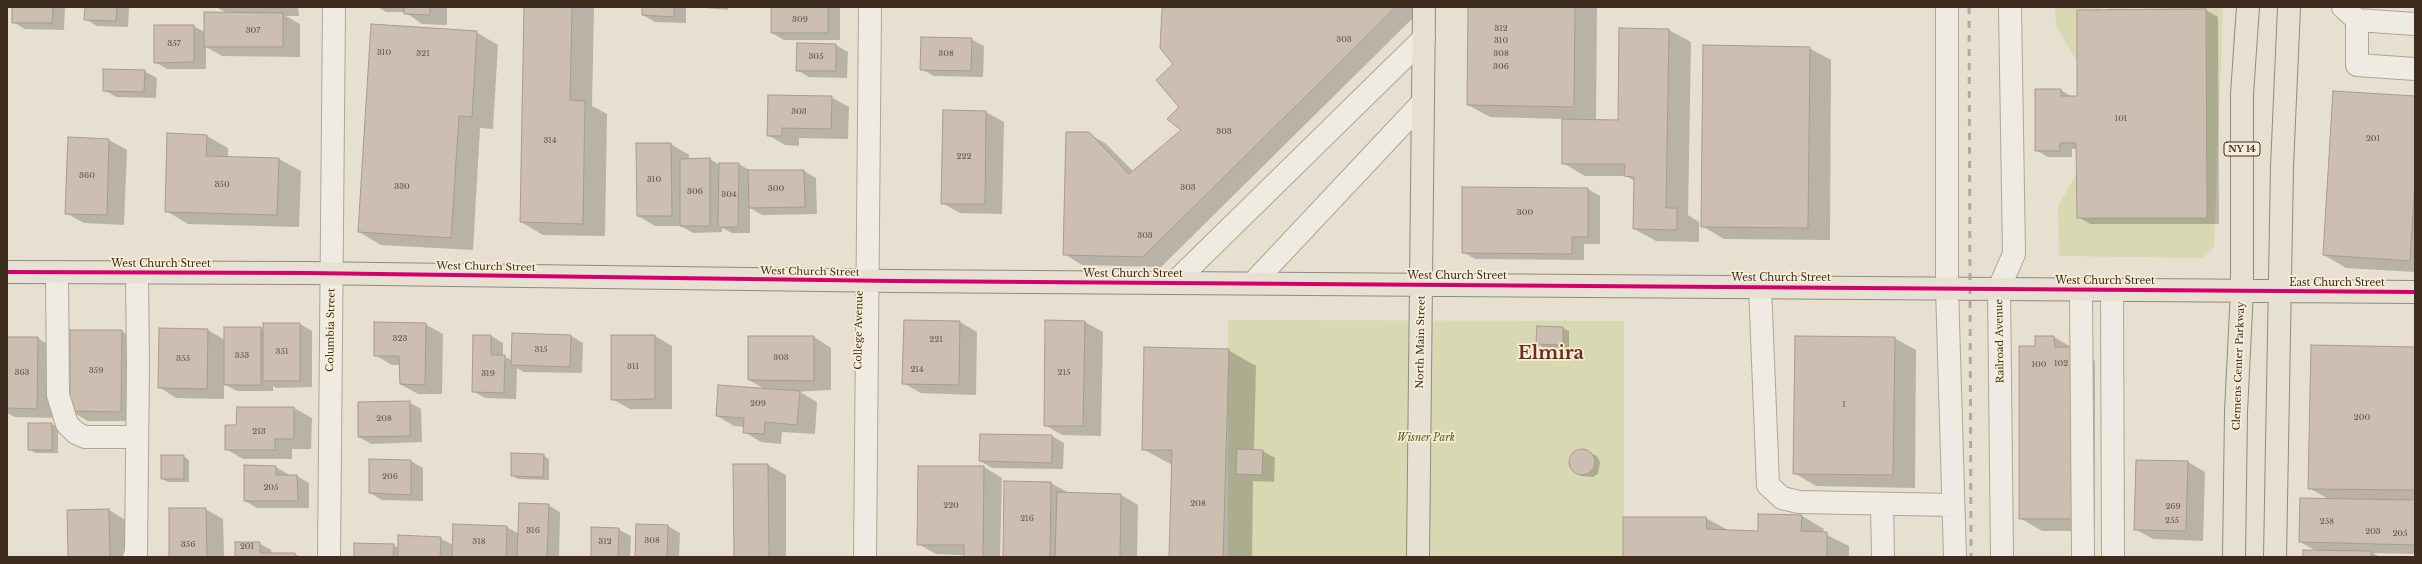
<!DOCTYPE html>
<style>
body{margin:0}
#map{position:relative;width:2422px;height:564px;overflow:hidden;background:#e7e0d0;font-family:"Libre Baskerville",serif}
canvas{display:block}
.frame{position:absolute;inset:0;border:8px solid #3e2d1f;pointer-events:none}
</style>
<div id="map">
<canvas width="2422" height="564"></canvas>
<div class="frame"></div>
</div>
<script>
const c = document.querySelector('canvas').getContext('2d');
c.lineJoin = 'round';
function fillPath(path, color) {
  c.fillStyle = color;
  c.fill(path, 'evenodd');
}
function shape(rows) {
  const path = new Path2D();
  for (const r of rows) {
    if (r.length === 3) {
      path.moveTo(r[0] + r[2], r[1]);
      path.arc(r[0], r[1], r[2], 0, 2 * Math.PI);
      continue;
    }
    path.moveTo(r[0], r[1]);
    for (let i = 2; i < r.length; i += 2) path.lineTo(r[i], r[i + 1]);
  }
  return path;
}
function trace(path, color, width, dash) {
  c.strokeStyle = color;
  c.lineWidth = width;
  c.lineCap = dash ? 'butt' : 'round';
  c.setLineDash(dash || []);
  c.stroke(path);
}
function drawText(font, color, halo, rows, align = 'center') {
  c.font = font + ' "Libre Baskerville",serif';
  c.lineWidth = 3.5;
  c.setLineDash([]);
  c.textBaseline = 'middle';
  c.strokeStyle = halo;
  c.fillStyle = color;
  for (const [text, x, y, turn = 0] of rows) {
    c.save();
    c.translate(x, y);
    c.rotate((+turn || 0) * Math.PI / 180);
    c.textAlign = isNaN(turn) ? turn : align;
    if (halo) c.strokeText(text, 0, 0);
    c.fillText(text, 0, 0);
    c.restore();
  }
}
fillPath(shape([
 [2055,7,2100,7,2101,10,2109,10,2109,7,2144,10,2144,7,2223,7,2214,247,2203,258,2059,256,2058,206,2077,173,2077,61,2056,26],
 [1228,320,1624,321,1624,557,1228,557]
]), '#d8d8b2');
fillPath(shape([
 [13,7,65,7,64,30,25,29,13,22],
 [86,7,129,7,128,27,97,26,85,19],
 [216,7,298,7,299,16,286,16,300,24,300,57,222,56,206,47,206,69,167,69,155,62,193,26,205,32,227,13],
 [378,7,447,7,447,25,422,24,405,12,386,12],
 [525,7,594,7,592,106,607,114,605,236,543,235,521,222],
 [643,7,686,7,686,23,655,22,643,15],
 [695,7,728,7,728,10],
 [772,7,857,7,840,7,840,40,784,40,772,33],
 [1166,7,1413,7,1413,18,1161,267,1082,265,1064,254,1088,133,1106,144,1133,171,1182,130],
 [1469,7,1597,7,1596,120,1619,121,1669,30,1691,42,1688,215,1699,222,1699,242,1656,241,1634,229,1635,181,1626,176,1585,176,1563,163,1563,119,1490,117,1468,105],
 [2206,10,2218,17,2219,224,2090,224,2078,217,2077,149,2072,149,2072,157,2048,157,2036,150,2061,90,2072,97,2078,97,2078,11],
 [476,32,498,45,493,129,480,128,473,250,381,245,359,232],
 [971,39,984,46,983,77,934,76,921,69],
 [836,45,848,52,847,78,809,77,797,70],
 [1809,48,1831,60,1830,240,1724,239,1702,226],
 [144,71,157,78,156,98,116,97,104,90],
 [831,97,849,107,848,139,799,138,799,146,785,145,768,135],
 [2415,97,2415,272,2346,268,2324,255],
 [944,111,986,112,1004,122,1002,214,960,213,942,203],
 [207,136,228,148,228,157,279,159,301,171,299,227,188,224,166,211],
 [69,138,109,140,127,150,124,225,84,223,66,213],
 [637,144,671,144,689,155,689,160,710,159,720,165,739,164,751,171,804,171,816,178,817,214,762,215,750,208,750,233,732,233,722,228,722,232,693,233,681,226,655,226,638,216],
 [1588,189,1600,196,1600,244,1584,244,1584,260,1475,259,1463,252],
 [1046,321,1085,322,1103,332,1101,436,1062,435,1045,425],
 [960,322,977,332,976,395,921,393,903,383],
 [300,324,312,331,312,387,276,388,273,386,273,391,237,391,224,384,224,399,176,398,159,387,208,330,225,340,260,328,264,330],
 [425,324,443,334,442,394,418,394,400,384,400,365,392,365,375,355],
 [1538,327,1563,328,1569,331,1569,348,1543,347,1537,343],
 [121,331,139,341,139,421,88,421,71,411],
 [491,336,503,343,503,356,512,360,571,336,583,343,582,373,524,372,517,368,516,399,485,398,473,391],
 [655,336,672,346,672,409,630,409,612,399],
 [814,337,831,348,831,390,793,392,800,392,817,402,815,434,782,432,781,444,761,442,744,432,744,427,734,426,717,416,766,390,749,380],
 [2036,337,2054,337,2095,361,2095,531,2042,531,2020,518],
 [7,338,38,338,55,349,55,418,15,417,7,413],
 [1894,338,1916,350,1915,488,1816,486,1794,473],
 [2415,348,2415,554,2373,553,2380,557,2304,557,2316,551,2300,542,2330,500,2309,488],
 [1228,350,1256,366,1254,451,1263,451,1275,458,1274,482,1253,481,1252,557,1170,557,1172,465,1143,449],
 [409,402,421,409,422,442,371,444,359,437],
 [238,408,294,408,312,418,311,449,292,449,292,459,243,459,226,449,237,426],
 [29,424,52,424,58,427,58,453,35,453,29,449],
 [1052,436,1064,443,1063,469,992,468,980,461],
 [1577,450,1584,450,1597,456,1600,462,1598,474,1593,477,1581,476,1575,472,1570,461,1572,455],
 [543,455,549,459,549,480,518,479,512,475],
 [183,456,189,460,189,482,168,482,162,479],
 [411,461,423,468,423,501,382,500,370,493],
 [2188,462,2205,472,2203,541,2153,539,2135,529],
 [734,465,768,465,786,475,786,557,735,557],
 [245,466,276,467,288,474,288,476,297,476,309,483,309,508,257,508,245,501],
 [919,467,984,467,1002,478,1000,557,936,554,918,544],
 [1005,482,1051,483,1069,493,1121,495,1138,505,1137,557,1004,557],
 [548,505,560,512,559,557,355,557,393,545,399,548,440,538,453,545,507,527,519,534],
 [205,509,223,519,224,557,170,557],
 [109,510,127,521,127,557,69,557,68,511],
 [1802,516,1824,529,1823,533,1849,546,1849,557,1624,557,1706,518,1728,530,1759,532],
 [668,526,680,533,679,557,636,557],
 [618,529,631,536,630,557,592,557],
 [259,543,271,550,272,554,295,554,301,557,236,557]
]), '#0003');
const building = shape([
 [12,7,53,7,52,23,12,23,12,7],
 [85,7,117,7,116,21,84,20,85,7],
 [404,7,430,7,430,15,404,14,404,7],
 [524,7,572,7,570,100,585,101,583,224,520,222,524,7],
 [642,7,674,7,674,17,642,15,642,7],
 [771,7,828,7,828,33,771,33,771,7],
 [1165,7,1396,7,1143,257,1063,255,1066,132,1089,132,1129,174,1181,130,1167,119,1179,107,1156,80,1173,64,1160,48,1162,9,1165,7],
 [1468,7,1575,7,1574,107,1467,105,1468,7],
 [2206,9,2207,218,2077,218,2076,143,2060,143,2060,151,2035,151,2035,89,2061,89,2061,96,2077,96,2077,10,2206,9],
 [204,12,283,13,283,47,204,47,204,12],
 [371,24,477,31,472,117,459,116,451,238,358,232,371,24],
 [154,25,194,25,194,62,154,63,154,25],
 [1619,28,1669,29,1666,208,1677,208,1677,230,1633,229,1634,177,1624,176,1625,164,1562,164,1562,119,1618,120,1619,28],
 [921,37,972,38,971,71,920,70,921,37],
 [797,43,836,44,836,71,796,71,797,43],
 [1703,45,1810,47,1808,228,1701,227,1703,45],
 [103,69,145,70,144,92,103,91,103,69],
 [2333,91,2415,96,2415,182,2410,261,2323,255,2333,91],
 [768,95,832,96,831,129,782,128,782,136,767,136,768,95],
 [943,110,986,111,985,204,941,204,943,110],
 [167,133,207,135,206,156,279,158,277,215,165,212,167,133],
 [68,137,109,139,107,215,65,214,68,137],
 [636,143,671,143,672,216,637,216,636,143],
 [710,158,710,226,680,226,680,159,710,158],
 [719,163,739,163,738,227,718,227,719,163],
 [748,170,804,170,805,207,749,208,748,170],
 [1462,187,1588,188,1588,237,1572,237,1572,254,1462,253,1462,187],
 [904,320,960,321,959,385,902,384,904,320],
 [1045,320,1085,321,1083,426,1044,426,1045,320],
 [374,322,426,323,425,385,400,384,399,356,374,356,374,322],
 [263,323,300,323,300,381,263,381,263,323],
 [1537,326,1563,327,1563,345,1536,344,1537,326],
 [224,327,261,327,261,385,224,385,224,327],
 [159,328,208,329,207,389,158,388,159,328],
 [70,330,122,330,121,412,70,411,70,330],
 [512,333,571,335,570,367,511,365,512,333],
 [473,335,491,335,491,355,505,355,504,393,472,392,473,335],
 [611,335,655,335,655,399,611,400,611,335],
 [748,336,814,336,814,381,748,380,748,336],
 [1795,336,1895,337,1893,475,1793,474,1795,336],
 [2035,336,2054,336,2055,347,2073,347,2073,519,2019,519,2019,346,2035,346,2035,336],
 [7,337,38,337,37,409,7,408,7,337],
 [2311,345,2415,347,2415,490,2308,489,2311,345],
 [1144,347,1229,349,1223,557,1169,557,1172,450,1142,450,1144,347],
 [718,385,800,391,797,425,765,422,764,434,743,433,744,418,716,416,718,385],
 [410,401,410,436,358,437,358,402,410,401],
 [237,407,294,407,294,439,275,439,275,450,225,450,225,425,236,425,237,407],
 [28,423,52,423,52,450,28,450,28,423],
 [980,434,1052,435,1052,463,979,461,980,434],
 [1582,462,13],
 [1237,449,1263,450,1262,475,1236,474,1237,449],
 [511,453,544,454,543,477,511,476,511,453],
 [161,455,184,455,184,479,161,479,161,455],
 [369,459,411,460,411,495,369,493,369,459],
 [2136,460,2188,461,2186,531,2134,530,2136,460],
 [733,464,768,464,769,557,734,557,733,464],
 [244,465,276,466,276,475,297,475,298,501,244,501,244,465],
 [918,466,984,466,983,557,964,557,964,545,917,545,918,466],
 [1004,481,1051,482,1050,557,1003,557,1004,481],
 [1057,492,1121,494,1120,557,1055,557,1057,492],
 [2300,498,2415,500,2415,545,2299,542,2300,498],
 [519,503,549,504,547,557,517,557,519,503],
 [169,508,206,508,207,557,169,557,169,508],
 [109,509,110,557,68,557,67,510,109,509],
 [1758,514,1802,515,1801,531,1827,532,1827,557,1623,557,1623,517,1706,517,1707,529,1758,531,1758,514],
 [453,524,507,526,506,557,452,557,453,524],
 [636,524,668,525,667,557,635,557,636,524],
 [591,527,619,528,618,557,591,557,591,527],
 [398,535,441,537,440,557,398,557,398,535],
 [235,542,260,542,260,553,295,553,295,557,235,557,235,542],
 [354,543,394,544,393,557,354,557,354,543],
 [2303,550,2371,551,2371,557,2303,557,2303,550]
]);
fillPath(building, '#ccbeb1');
trace(building, '#a89b8e', 1);
const minor = shape([
 [1947,7,1947,288,1955,557],
 [2343,7,2357,20],
 [2357,20,2357,65,2415,69],
 [2357,20,2415,24],
 [57,272,58,395,67,424,76,433,85,437,137,437],
 [1175,282,1424,38],
 [1253,283,1423,102],
 [1760,286,1768,485,1782,498,1799,502,1953,505],
 [2081,289,2083,557],
 [2112,289,2113,557],
 [1882,504,1883,557],
 [134,557,136,553,138,366,137,272],
 [329,557,334,7],
 [865,557,870,7],
 [2002,557,1999,288,2014,254,2010,7]
]);
const major = shape([
 [7,272,306,273,895,281,2415,292],
 [1418,557,1424,7],
 [2234,557,2236,412,2242,290,2242,94,2248,7],
 [2275,557,2282,167,2289,7]
]);
trace(minor, '#ada598', 24);
trace(major, '#928a7f', 24);
trace(minor, '#f0ebe2', 22);
trace(major, '#e7e1d3', 22);
trace(shape([
 [1969,7,1971,557]
]), '#afaaa2', 3, [7, 7]);
trace(shape([
 [7,272,306,273,895,281,2415,292]
]), '#d6006c', 4);
drawText('8px', '#625144', null, [
 ["309",800,20],
 ["312",1501,29],
 ["307",253,31],
 ["303",1344,40],
 ["310",1501,41],
 ["357",174,44],
 ["310",384,53],
 ["321",423,54],
 ["308",946,54],
 ["308",1501,54],
 ["305",816,57],
 ["306",1501,67],
 ["303",799,112],
 ["101",2121,119],
 ["303",1224,132],
 ["201",2373,139],
 ["314",550,141],
 ["222",964,157],
 ["360",87,176],
 ["310",654,180],
 ["350",222,185],
 ["330",402,187],
 ["303",1188,188],
 ["300",776,189],
 ["306",695,192],
 ["304",729,195],
 ["300",1525,213],
 ["303",1145,236],
 ["323",400,339],
 ["221",936,340],
 ["315",541,350],
 ["351",282,352],
 ["353",242,356],
 ["303",781,358],
 ["355",183,359],
 ["102",2061,364],
 ["100",2039,365],
 ["311",633,367],
 ["214",917,370],
 ["359",96,371],
 ["363",22,373],
 ["215",1064,373],
 ["319",488,374],
 ["209",758,404],
 ["1",1844,405],
 ["200",2362,418],
 ["208",384,419],
 ["213",259,432],
 ["206",390,477],
 ["205",271,488],
 ["208",1198,504],
 ["220",951,506],
 ["269",2173,507],
 ["216",1027,519],
 ["255",2172,521],
 ["258",2327,522],
 ["316",533,531],
 ["203",2373,532],
 ["205",2400,534],
 ["308",652,541],
 ["318",479,542],
 ["312",605,542],
 ["356",188,545],
 ["201",247,547]
]);
for (const [x, y, w] of [
 [2242,149,36]
]) {
  const box = new Path2D();
  box.roundRect(x - w / 2, y - 7, w, 14, 3);
  c.fillStyle = '#f8eed7';
  c.fill(box);
  trace(box, '#3e2d1f', 1);
}
drawText('bold 9px', '#3e2d1f', null, [
 ["NY 14",2242,149]
]);
drawText('10px', '#3e2d1f', '#f8eed7', [
 ["West Church Street",161,264],
 ["West Church Street",486,267,1],
 ["West Church Street",810,272,1],
 ["West Church Street",1133,274],
 ["West Church Street",1457,276],
 ["West Church Street",1781,278],
 ["West Church Street",2105,281],
 ["East Church Street",2337,283],
 ["Columbia Street",331,330,-89],
 ["College Avenue",859,330,-89],
 ["Railroad Avenue",2000,341,-91],
 ["North Main Street",1421,342,-89],
 ["Clemens Center Parkway",2239,366,-88]
]);
drawText('italic 10px', '#4f5b24', '#f8eed7', [
 ["Wisner Park",1426,438]
]);
drawText('bold 18px', '#6d2b1b', '#f8eed7', [
 ["Elmira",1551,354]
]);
</script>
